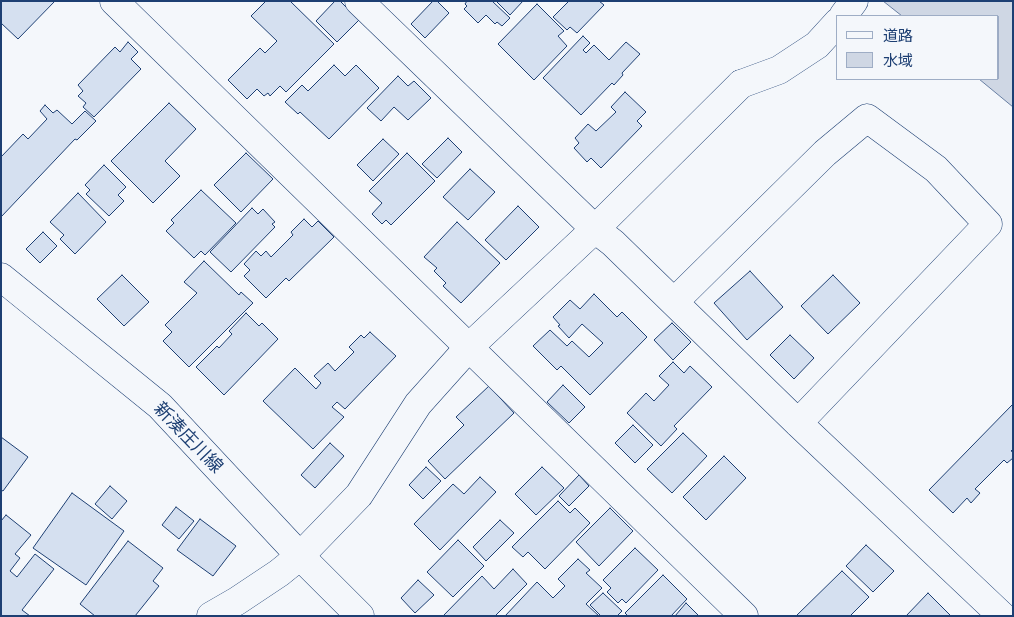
<!DOCTYPE html>
<meta charset="utf-8">
<style>
body{margin:0}
#map{position:relative;width:1014px;height:617px;overflow:hidden;background:#f4f7fb;font-family:"Work Sans","Noto Sans JP",sans-serif}
canvas{display:block}
.frame{position:absolute;inset:0;border:2px solid #1d3f73;pointer-events:none}
.legend{position:absolute;left:836px;top:15px;width:162px;height:65px;box-sizing:border-box;background:#f4f7fb;border:1px solid #9eadc5;margin:0;padding:6px 9px;list-style:none;font-size:15px;color:#1d3f73}
.legend li{display:flex;align-items:center;gap:10px;height:25px}
.legend b{width:25px;border:1px solid #9eadc5}
</style>
<div id="map">
<canvas width="1014" height="617"></canvas>
<div class="frame"></div>
<ul class="legend">
<li><b style="height:6px;background:#f4f7fb"></b>道路</li>
<li><b style="height:14px;background:#cfd7e4"></b>水域</li>
</ul>
</div>
<script>
const c = document.querySelector('canvas').getContext('2d');
c.lineJoin = 'round';
function fillPath(path, color) {
  c.fillStyle = color;
  c.fill(path, 'evenodd');
}
function shape(rows) {
  const path = new Path2D();
  for (const r of rows) {
    path.moveTo(r[0], r[1]);
    for (let i = 2; i < r.length; i += 2) path.lineTo(r[i], r[i + 1]);
  }
  return path;
}
function trace(path, color, width, dash) {
  c.strokeStyle = color;
  c.lineWidth = width;
  c.lineCap = dash ? 'butt' : 'round';
  c.setLineDash(dash || []);
  c.stroke(path);
}
function drawText(font, color, halo, rows, align = 'center') {
  c.font = font + ' "Work Sans","Noto Sans JP",sans-serif';
  c.lineWidth = 4;
  c.setLineDash([]);
  c.textBaseline = 'middle';
  c.strokeStyle = halo;
  c.fillStyle = color;
  for (const [text, x, y, turn = 0] of rows) {
    c.save();
    c.translate(x, y);
    c.rotate((+turn || 0) * Math.PI / 180);
    c.textAlign = isNaN(turn) ? turn : align;
    if (halo) c.strokeText(text, 0, 0);
    c.fillText(text, 0, 0);
    c.restore();
  }
}
const water = shape([
 [883,1,1013,1,1013,107,979,79,998,79,998,16,902,16,883,1]
]);
fillPath(water, '#cfd7e4');
trace(water, '#687fa3', 1);
const building = shape([
 [1,1,55,1,18,39,1,23,1,1],
 [266,1,290,1,334,44,286,92,280,86,270,96,268,93,264,96,257,89,247,99,228,80,260,48,265,53,277,41,251,16,266,1],
 [335,1,340,1,359,20,337,42,316,21,335,1],
 [433,1,437,1,449,13,425,38,411,24,433,1],
 [467,1,492,1,510,18,502,26,497,22,495,24,486,15,478,23,464,9,467,6,465,4,467,1],
 [496,1,523,1,510,15,496,1],
 [569,1,599,1,604,5,577,33,570,27,567,30,553,17,569,1],
 [537,4,564,31,558,36,567,46,534,80,498,44,537,4],
 [583,36,590,43,583,50,586,53,594,45,609,60,626,42,640,54,622,73,623,75,614,85,612,83,581,115,543,78,583,36],
 [128,42,138,52,131,59,141,69,94,117,83,107,86,103,78,96,83,91,78,85,115,47,120,52,128,42],
 [334,65,345,76,356,65,379,88,329,139,300,112,298,114,285,102,302,85,308,91,334,65],
 [398,76,408,86,414,81,431,98,408,120,394,107,381,121,367,108,398,76],
 [625,92,646,112,637,121,642,126,601,168,591,158,587,162,574,148,579,143,575,138,588,124,596,131,616,112,611,107,625,92],
 [169,103,196,129,165,161,180,176,153,203,111,161,169,103],
 [45,105,53,113,57,110,72,124,85,111,96,121,77,140,75,139,1,217,1,157,23,134,28,139,47,119,40,111,45,105],
 [448,138,462,152,437,178,422,164,448,138],
 [383,139,399,154,373,181,357,165,383,139],
 [246,153,273,179,241,212,214,185,246,153],
 [407,153,435,181,391,225,386,220,382,224,372,214,382,203,369,191,407,153],
 [104,165,126,187,118,195,124,201,109,216,86,194,90,190,85,185,104,165],
 [470,169,495,192,468,220,443,197,470,169],
 [201,190,236,223,205,255,201,251,194,258,166,231,174,223,171,220,201,190],
 [78,193,106,222,75,254,60,239,64,235,50,222,78,193],
 [518,206,539,227,506,260,485,240,518,206],
 [252,208,258,214,263,209,275,222,272,224,275,227,231,272,210,252,252,208],
 [304,219,312,227,318,221,334,237,289,281,286,278,266,298,244,276,250,270,244,264,256,251,261,256,266,251,271,257,293,235,291,232,304,219],
 [457,222,500,263,461,303,443,286,446,283,434,271,437,268,424,257,457,222],
 [43,232,57,246,40,263,26,249,43,232],
 [204,261,239,295,241,292,253,303,189,367,163,341,172,332,165,325,197,293,184,282,204,261],
 [750,271,783,307,747,340,714,303,750,271],
 [122,275,149,302,124,326,97,299,122,275],
 [833,275,860,303,828,334,801,306,833,275],
 [594,294,617,317,622,312,647,337,590,395,561,366,557,370,533,346,550,330,567,346,572,341,589,357,603,343,582,324,569,338,558,326,560,325,553,317,570,300,580,309,594,294],
 [246,313,259,326,262,323,278,339,224,395,196,367,217,346,219,348,232,334,229,331,246,313],
 [672,323,691,342,673,360,654,340,672,323],
 [370,332,396,356,345,409,337,402,332,407,344,417,313,449,263,401,295,368,316,389,321,383,314,376,328,363,335,371,354,352,349,347,361,335,364,338,370,332],
 [790,335,814,358,794,379,770,355,790,335],
 [673,362,684,373,690,366,712,387,674,426,677,429,661,446,627,413,646,393,654,401,669,385,659,376,673,362],
 [563,385,585,407,569,423,547,402,563,385],
 [489,386,514,413,445,479,428,461,464,425,456,417,489,386],
 [1013,404,1013,449,1011,451,1013,452,1013,458,1007,463,1004,460,975,489,980,493,971,503,967,498,953,513,929,490,1013,404],
 [633,425,653,445,635,463,615,443,633,425],
 [683,433,707,456,672,493,647,469,683,433],
 [1,437,28,457,3,491,1,490,1,437],
 [330,443,344,456,315,488,301,475,330,443],
 [724,456,746,478,706,520,683,497,724,456],
 [426,467,441,481,423,499,409,485,426,467],
 [542,467,564,488,536,515,515,494,542,467],
 [579,475,589,486,569,506,559,496,579,475],
 [480,477,496,492,440,550,414,524,453,484,464,494,480,477],
 [110,486,127,501,112,519,95,504,110,486],
 [72,493,124,531,86,585,33,548,72,493],
 [558,501,570,513,575,508,590,523,545,569,528,552,523,557,512,547,558,501],
 [176,507,194,521,179,539,162,525,176,507],
 [610,508,633,531,599,566,576,542,610,508],
 [6,515,31,535,15,554,20,558,10,571,17,577,35,554,54,569,22,610,30,616,1,616,1,521,6,515],
 [200,519,236,546,213,576,177,550,200,519],
 [500,520,514,533,486,561,473,547,500,520],
 [458,540,484,566,453,597,427,572,458,540],
 [128,541,163,568,153,581,159,586,135,616,95,616,80,604,128,541],
 [866,545,894,571,873,592,846,566,866,545],
 [635,548,658,570,626,603,622,599,618,603,607,592,611,588,603,580,635,548],
 [578,559,590,570,586,573,602,588,586,604,599,616,505,616,537,582,553,598,565,586,558,579,578,559],
 [513,569,527,584,495,616,443,616,482,576,494,589,513,569],
 [842,571,869,597,850,616,796,616,842,571],
 [663,575,687,599,671,616,628,616,625,613,663,575],
 [418,580,434,595,415,613,401,598,418,580],
 [603,593,622,611,617,616,601,616,590,605,603,593],
 [928,593,951,616,906,616,928,593],
 [686,603,699,616,675,616,686,603]
]);
fillPath(building, '#d5e0f0');
trace(building, '#1d3f73', 1);
const minor = shape([
 [114,1,744,616],
 [359,1,595,229,613,243,798,423,1002,616],
 [843,16,854,1],
 [741,84,779,70,817,45,838,22],
 [674,302,825,153,867,118,936,169,988,224,798,423]
]);
const tertiary = shape([
 [211,616,237,601,279,573,300,556,359,495,418,404,469,347,595,229,741,84]
]);
const primary = shape([
 [1,277,160,406,300,556,360,616]
]);
trace(minor, '#1d3f73', 29);
trace(tertiary, '#1d3f73', 29);
trace(primary, '#1d3f73', 29);
trace(minor, '#f4f7fb', 28);
trace(tertiary, '#f4f7fb', 28);
trace(primary, '#f4f7fb', 28);
drawText('18px', '#1d3f73', '#f4f7fb', [
 ["新湊庄川線",188,438,46]
]);
</script>
